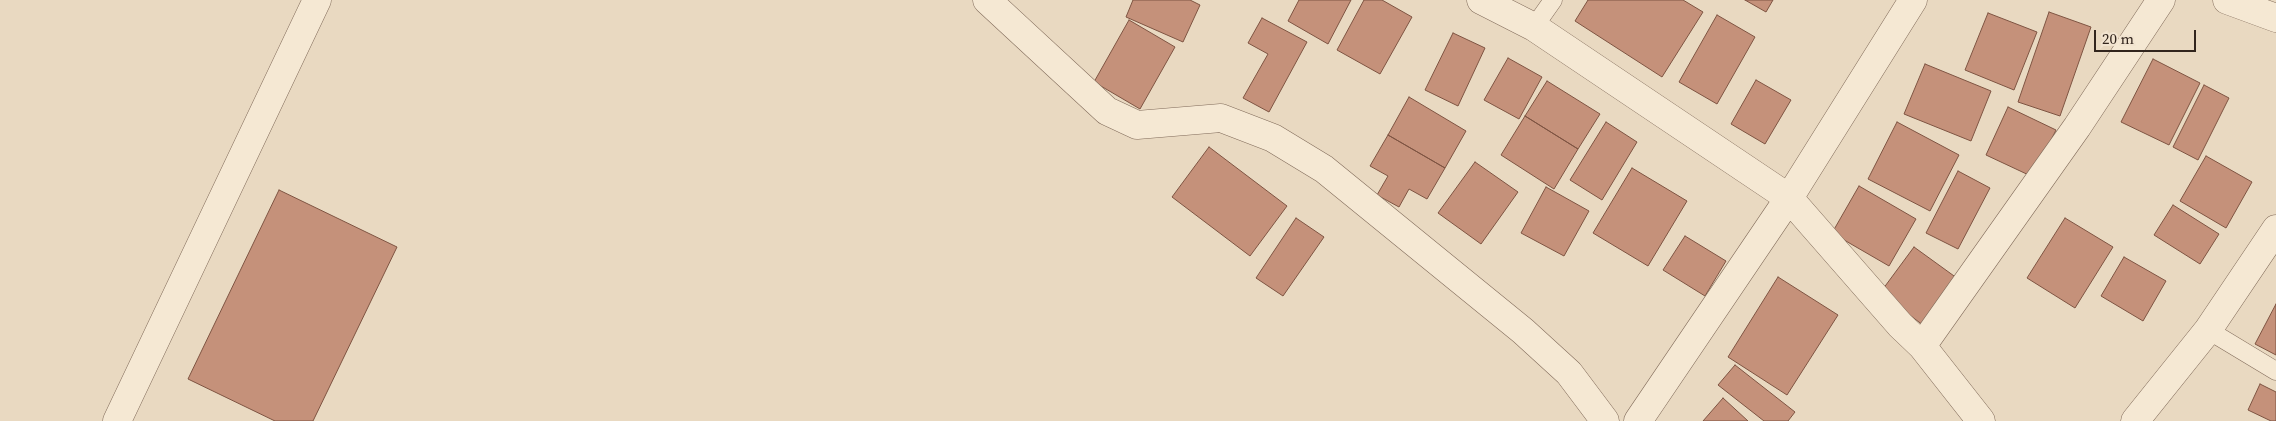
<!DOCTYPE html>
<style>
body{margin:0}
#map{position:relative;width:2276px;height:421px;overflow:hidden;background:#e9d9c1;font-family:"Source Serif 4",serif}
canvas{display:block}
.scale{position:absolute;left:2094px;top:30px;width:102px;height:22px;box-sizing:border-box;border:2px solid #32251d;border-top:0;padding-left:6px;font-size:15px;line-height:18px;white-space:nowrap;color:#32251d;-webkit-text-stroke:4px #f2e4d0;paint-order:stroke}
</style>
<div id="map">
<canvas width="2276" height="421"></canvas>
<div class="scale">20 m</div>
</div>
<script>
const c = document.querySelector('canvas').getContext('2d');
c.lineJoin = 'round';
function fillPath(path, color) {
  c.fillStyle = color;
  c.fill(path, 'evenodd');
}
function shape(rows) {
  const path = new Path2D();
  for (const r of rows) {
    path.moveTo(r[0], r[1]);
    for (let i = 2; i < r.length; i += 2) path.lineTo(r[i], r[i + 1]);
  }
  return path;
}
function trace(path, color, width, dash) {
  c.strokeStyle = color;
  c.lineWidth = width;
  c.lineCap = dash ? 'butt' : 'round';
  c.setLineDash(dash || []);
  c.stroke(path);
}
const building = shape([
 [1133,0,1190,0,1200,5,1183,42,1126,17,1133,0],
 [1299,0,1351,0,1328,44,1288,21,1299,0],
 [1364,0,1382,0,1412,17,1380,74,1337,50,1364,0],
 [1588,0,1683,0,1703,12,1662,77,1575,21,1588,0],
 [1745,0,1773,0,1766,12,1745,0],
 [2049,12,2091,27,2060,116,2018,102,2049,12],
 [1988,13,2037,32,2014,90,1965,70,1988,13],
 [1717,15,1755,37,1717,104,1679,82,1717,15],
 [1262,18,1307,42,1269,112,1243,98,1268,54,1248,43,1262,18],
 [1129,20,1175,47,1140,109,1094,82,1129,20],
 [1453,33,1485,48,1458,106,1425,90,1453,33],
 [1508,58,1542,77,1519,119,1484,100,1508,58],
 [2153,59,2200,83,2169,145,2121,122,2153,59],
 [1925,64,1991,91,1971,141,1904,114,1925,64],
 [1756,80,1791,100,1765,144,1731,124,1756,80],
 [1547,81,1600,114,1578,149,1525,116,1547,81],
 [2204,85,2229,98,2198,160,2173,147,2204,85],
 [1409,97,1466,131,1445,168,1388,135,1409,97],
 [2008,107,2056,130,2033,177,1986,155,2008,107],
 [1525,116,1578,149,1554,189,1501,155,1525,116],
 [1606,122,1637,142,1602,200,1570,180,1606,122],
 [1897,122,1959,155,1930,211,1868,179,1897,122],
 [1388,135,1445,168,1427,199,1409,189,1399,207,1377,195,1388,176,1370,166,1388,135],
 [1209,147,1287,206,1250,256,1172,197,1209,147],
 [2206,156,2252,182,2226,228,2180,201,2206,156],
 [1475,162,1518,192,1481,244,1438,213,1475,162],
 [1632,168,1687,201,1648,266,1593,233,1632,168],
 [1958,171,1990,188,1958,249,1926,233,1958,171],
 [1859,186,1916,219,1889,266,1832,233,1859,186],
 [1546,187,1589,211,1564,256,1521,233,1546,187],
 [279,190,397,247,313,421,275,421,188,379,279,190],
 [2173,205,2219,234,2200,264,2154,235,2173,205],
 [1296,218,1324,237,1283,296,1256,278,1296,218],
 [2065,218,2113,247,2075,308,2027,278,2065,218],
 [1685,236,1726,261,1705,296,1663,270,1685,236],
 [1914,247,1961,281,1927,328,1880,293,1914,247],
 [2124,257,2166,281,2143,321,2101,296,2124,257],
 [1778,277,1838,315,1787,395,1728,357,1778,277],
 [2276,304,2276,355,2255,344,2276,304],
 [1735,365,1795,412,1788,421,1764,421,1718,385,1735,365],
 [2260,384,2276,392,2276,421,2271,421,2248,410,2260,384],
 [1723,398,1748,421,1703,421,1723,398]
]);
fillPath(building, '#c5917a');
trace(building, '#7e5442', 1);
const service = shape([
 [1534,27,1553,0],
 [2208,330,2276,371]
]);
const minor = shape([
 [987,0,1107,111,1137,125,1221,118,1273,138,1324,169,1523,331,1569,373,1605,421],
 [1481,0,1534,27,1789,198,1900,325,1922,346,1981,421],
 [2227,0,2276,18],
 [1922,346,2077,127,2161,0],
 [117,421,317,0],
 [1638,421,1789,198,1913,0],
 [2135,421,2208,330,2276,229]
]);
trace(service, '#816b5a', 19);
trace(minor, '#816b5a', 29);
trace(service, '#f5e8d3', 18);
trace(minor, '#f5e8d3', 28);
</script>
